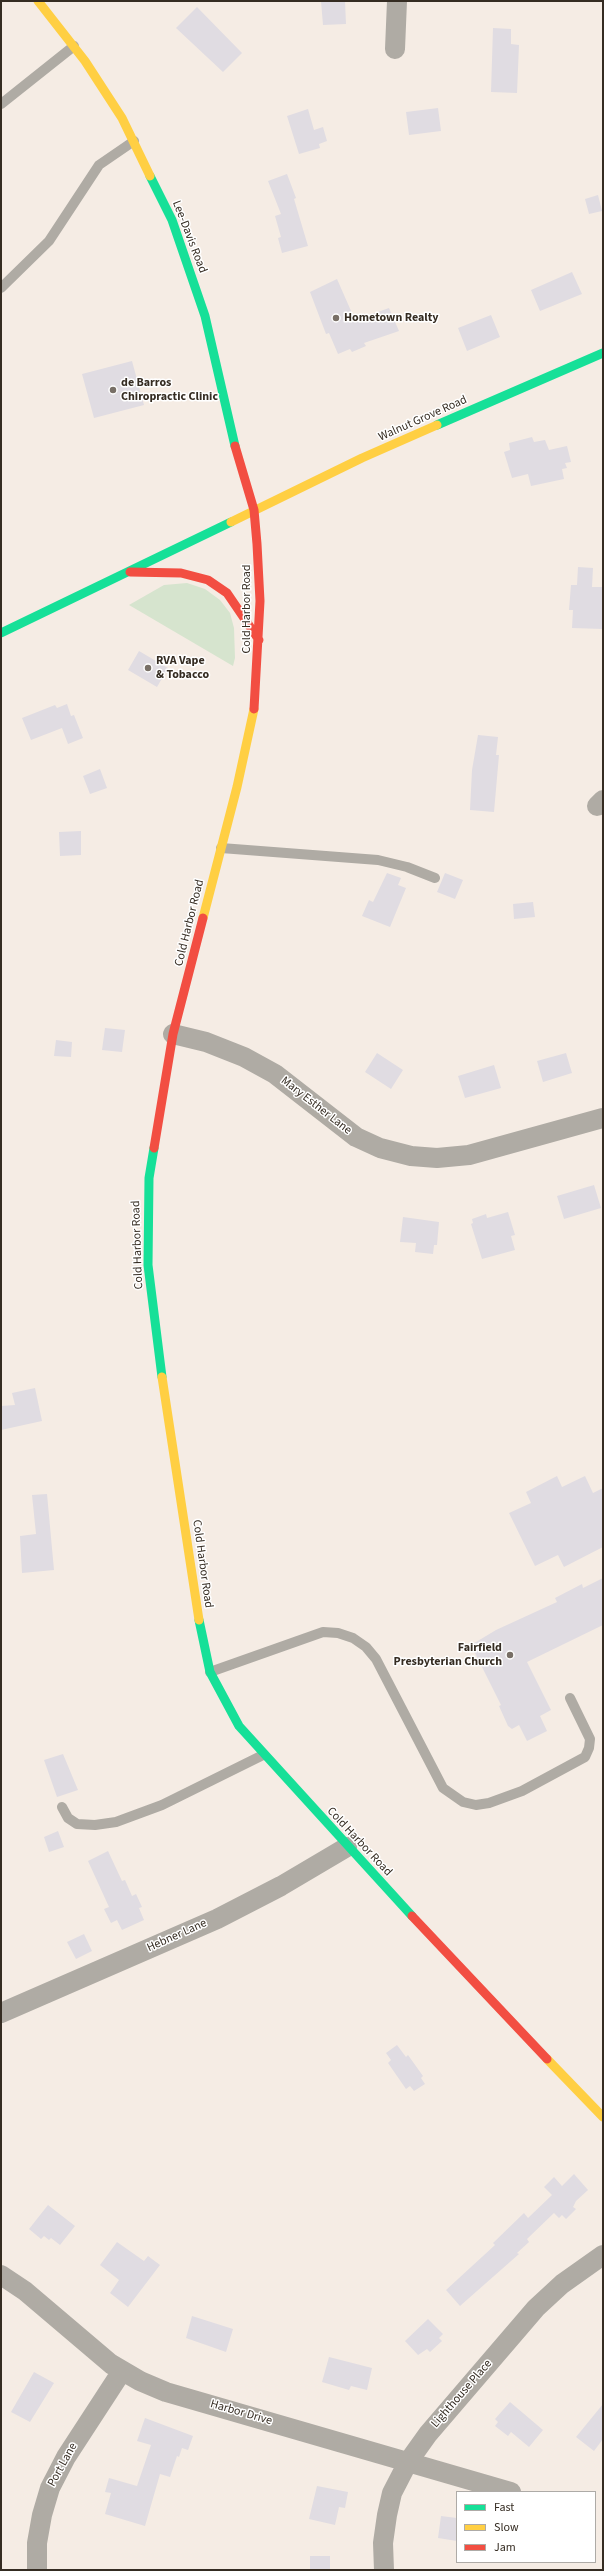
<!DOCTYPE html>
<style>
body{margin:0}
#map{position:relative;width:604px;height:2571px;overflow:hidden;background:#f5ece4;font-family:"Source Sans 3",sans-serif}
canvas{display:block}
.frame{position:absolute;inset:0;border:2px solid #352c22;pointer-events:none}
.legend{position:absolute;left:456px;top:2491px;width:140px;height:72px;box-sizing:border-box;background:#fff;border:1px solid #aeaba7;margin:0;padding:5px 7px;list-style:none;font-size:12px;color:#352c22}
.legend li{display:flex;align-items:center;gap:8px;height:20px}
.legend b{width:20px;border:1px solid #aeaba7}
</style>
<div id="map">
<canvas width="604" height="2571"></canvas>
<div class="frame"></div>
<ul class="legend">
<li><b style="height:5px;background:#16e098"></b>Fast</li>
<li><b style="height:5px;background:#ffcf43"></b>Slow</li>
<li><b style="height:5px;background:#f24e42"></b>Jam</li>
</ul>
</div>
<script>
const c = document.querySelector('canvas').getContext('2d');
c.lineJoin = 'round';
function fillPath(path, color) {
  c.fillStyle = color;
  c.fill(path, 'evenodd');
}
function shape(rows) {
  const path = new Path2D();
  for (const r of rows) {
    path.moveTo(r[0], r[1]);
    for (let i = 2; i < r.length; i += 2) path.lineTo(r[i], r[i + 1]);
  }
  return path;
}
function trace(path, color, width, dash) {
  c.strokeStyle = color;
  c.lineWidth = width;
  c.lineCap = dash ? 'butt' : 'round';
  c.setLineDash(dash || []);
  c.stroke(path);
}
function drawText(font, color, halo, rows, align = 'center') {
  c.font = font + ' "Source Sans 3",sans-serif';
  c.lineWidth = 3;
  c.setLineDash([]);
  c.textBaseline = 'middle';
  c.strokeStyle = halo;
  c.fillStyle = color;
  for (const [text, x, y, turn = 0] of rows) {
    c.save();
    c.translate(x, y);
    c.rotate((+turn || 0) * Math.PI / 180);
    c.textAlign = isNaN(turn) ? turn : align;
    if (halo) c.strokeText(text, 0, 0);
    c.fillText(text, 0, 0);
    c.restore();
  }
}
fillPath(shape([
 [187,583,205,589,220,600,230,613,234,628,235,658,233,666,129,605,164,585]
]), '#d6e4ce');
fillPath(shape([
 [321,1,345,1,346,24,323,25],
 [197,7,242,53,223,72,176,28],
 [493,28,511,29,511,44,519,45,517,93,491,92],
 [438,108,441,131,409,135,406,112],
 [308,109,314,130,323,127,327,141,319,144,320,148,299,154,287,116],
 [287,174,296,198,294,199,308,246,282,253,278,238,281,237,275,216,281,214,268,181],
 [598,195,602,211,589,214,585,199],
 [572,272,582,294,540,311,531,290],
 [337,279,355,320,389,308,399,331,364,343,366,346,352,352,350,349,338,354,329,333,326,334,310,292],
 [491,315,500,337,467,351,458,328],
 [132,361,144,405,94,418,82,374],
 [532,437,534,442,545,440,549,450,567,446,571,462,565,463,567,468,562,469,564,479,531,486,528,474,512,478,504,452,510,450,509,443],
 [578,567,593,568,592,587,603,587,603,629,572,628,573,610,569,610,571,585,577,585],
 [139,651,168,668,157,687,128,670],
 [67,704,71,716,74,715,83,738,68,744,62,728,31,740,22,718,55,705,57,708],
 [478,735,498,737,496,755,499,755,494,812,470,810,472,770],
 [100,769,107,788,90,794,83,776],
 [81,831,81,855,60,856,59,832],
 [387,873,401,878,398,885,406,888,390,927,362,916,369,900,373,902],
 [445,873,463,880,455,899,437,892],
 [533,902,535,917,514,919,513,904],
 [105,1028,125,1030,122,1052,102,1050],
 [56,1040,72,1042,71,1057,54,1056],
 [377,1053,403,1070,391,1089,365,1072],
 [566,1053,572,1073,543,1082,537,1061],
 [494,1065,501,1088,465,1098,458,1076],
 [594,1185,601,1208,564,1219,557,1196],
 [508,1212,515,1235,511,1236,515,1250,482,1259,471,1224,473,1223,472,1219,486,1214,487,1218],
 [403,1217,439,1222,437,1245,434,1245,433,1254,415,1252,416,1243,400,1242],
 [35,1388,42,1421,1,1430,1,1406,15,1405,12,1393],
 [557,1476,562,1487,585,1476,593,1493,603,1488,603,1547,564,1567,558,1555,535,1566,509,1513,531,1503,526,1492],
 [47,1494,54,1570,22,1573,20,1536,36,1534,32,1495],
 [603,1578,603,1625,527,1662,551,1710,540,1716,547,1731,527,1741,519,1725,512,1729,508,1726,499,1706,501,1705,471,1645,496,1630,557,1602,555,1598,582,1584,583,1588],
 [63,1754,78,1790,57,1797,44,1760],
 [58,1831,64,1847,49,1852,44,1837],
 [108,1851,122,1881,125,1880,132,1896,136,1894,142,1907,139,1908,144,1920,122,1930,117,1920,111,1923,104,1909,109,1907,88,1861],
 [84,1934,92,1951,76,1959,67,1942],
 [397,2045,406,2057,408,2055,423,2076,421,2078,425,2084,414,2091,410,2086,406,2089,388,2063,391,2060,386,2053],
 [574,2174,588,2190,576,2201,573,2207,576,2209,566,2219,562,2215,559,2218,554,2213,527,2239,529,2242,517,2253,519,2254,460,2306,446,2290,495,2245,493,2243,524,2213,528,2218,552,2195,544,2187,554,2177,562,2186],
 [48,2205,75,2226,60,2245,51,2238,49,2240,44,2236,41,2239,29,2229],
 [117,2242,144,2261,148,2256,160,2265,128,2307,110,2293,119,2280,100,2265],
 [192,2316,233,2329,226,2352,186,2338],
 [428,2319,443,2334,439,2338,442,2341,430,2352,427,2349,418,2355,405,2341],
 [329,2357,372,2368,367,2390,351,2386,349,2390,322,2382],
 [34,2372,54,2383,30,2422,11,2412],
 [510,2402,543,2430,529,2447,511,2432,508,2436,495,2426,498,2422,495,2419],
 [603,2404,603,2439,594,2451,576,2437],
 [145,2418,193,2436,188,2450,182,2448,179,2457,177,2456,170,2477,160,2474,145,2526,105,2514,111,2493,105,2492,109,2478,137,2486,151,2445,137,2441],
 [317,2486,348,2492,345,2508,339,2507,335,2525,309,2519],
 [441,2516,457,2518,457,2541,438,2538],
 [310,2556,330,2556,330,2570,310,2570]
]), '#e0dce2');
trace(shape([
 [1,104,74,46],
 [1,288,49,241,99,165,134,141],
 [221,848,378,860,407,867,435,878],
 [210,1672,323,1632,338,1633,353,1638,366,1647,376,1659,443,1788,463,1802,476,1805,489,1803,522,1791,585,1757,589,1748,590,1739,570,1698],
 [62,1807,68,1818,77,1824,95,1825,116,1822,162,1805,263,1755]
]), '#afaba4', 10);
trace(shape([
 [395,49,397,1],
 [597,806,603,800],
 [173,1034,206,1042,244,1057,275,1074,356,1137,380,1148,411,1156,437,1158,469,1155,603,1118],
 [1,2013,217,1919,281,1886,347,1847],
 [1,2275,25,2291,111,2364,140,2381,166,2392,511,2492],
 [37,2570,37,2543,42,2515,50,2488,66,2457,122,2371],
 [384,2570,383,2543,387,2515,392,2493,408,2462,428,2434,536,2308,562,2284,603,2255]
]), '#afaba4', 20);
trace(shape([
 [150,176,172,220,205,316,235,446],
 [437,425,603,353],
 [1,633,231,522],
 [154,1148,149,1178,148,1265,162,1377],
 [199,1620,210,1672,239,1726,412,1916]
]), '#16e098', 9);
trace(shape([
 [38,1,85,61,122,118,150,176],
 [231,522,362,458,437,425],
 [203,918,237,787,254,709],
 [162,1377,199,1620],
 [547,2059,603,2117]
]), '#ffcf43', 9);
trace(shape([
 [235,446,254,510,257,544,260,601,254,709],
 [130,572,181,573,208,580,227,593,259,640],
 [154,1148,173,1034,203,918],
 [412,1916,547,2059]
]), '#f24e42', 9);
for (const [x, y, r, color] of [
 [336,318,4,"#786f66"],
 [113,390,4,"#786f66"],
 [148,668,4,"#786f66"],
 [510,1655,4,"#786f66"]
]) {
  const dot = new Path2D();
  dot.arc(x, y, r, 0, 2 * Math.PI);
  c.fillStyle = color;
  c.fill(dot);
  trace(dot, '#fff', 1.5);
}
drawText('12px', '#352c22', '#fff', [
 ["Lee-Davis Road",189,237,69],
 ["Walnut Grove Road",423,419,-24],
 ["Cold Harbor Road",247,609,-90],
 ["Cold Harbor Road",190,923,-76],
 ["Mary Esther Lane",316,1106,38],
 ["Cold Harbor Road",138,1245,-92],
 ["Cold Harbor Road",202,1564,82],
 ["Cold Harbor Road",359,1842,47],
 ["Hebner Lane",177,1936,-24],
 ["Lighthouse Place",462,2394,-49],
 ["Harbor Drive",241,2413,16],
 ["Port Lane",63,2465,-61]
]);
drawText('bold 12px', '#352c22', '#fff', [
 ["Hometown Realty",344,318],
 ["de Barros",121,383],
 ["Chiropractic Clinic",121,397],
 ["RVA Vape",156,661],
 ["& Tobacco",156,675],
 ["Fairfield",502,1648,"right"],
 ["Presbyterian Church",502,1662,"right"]
], 'left');
</script>
